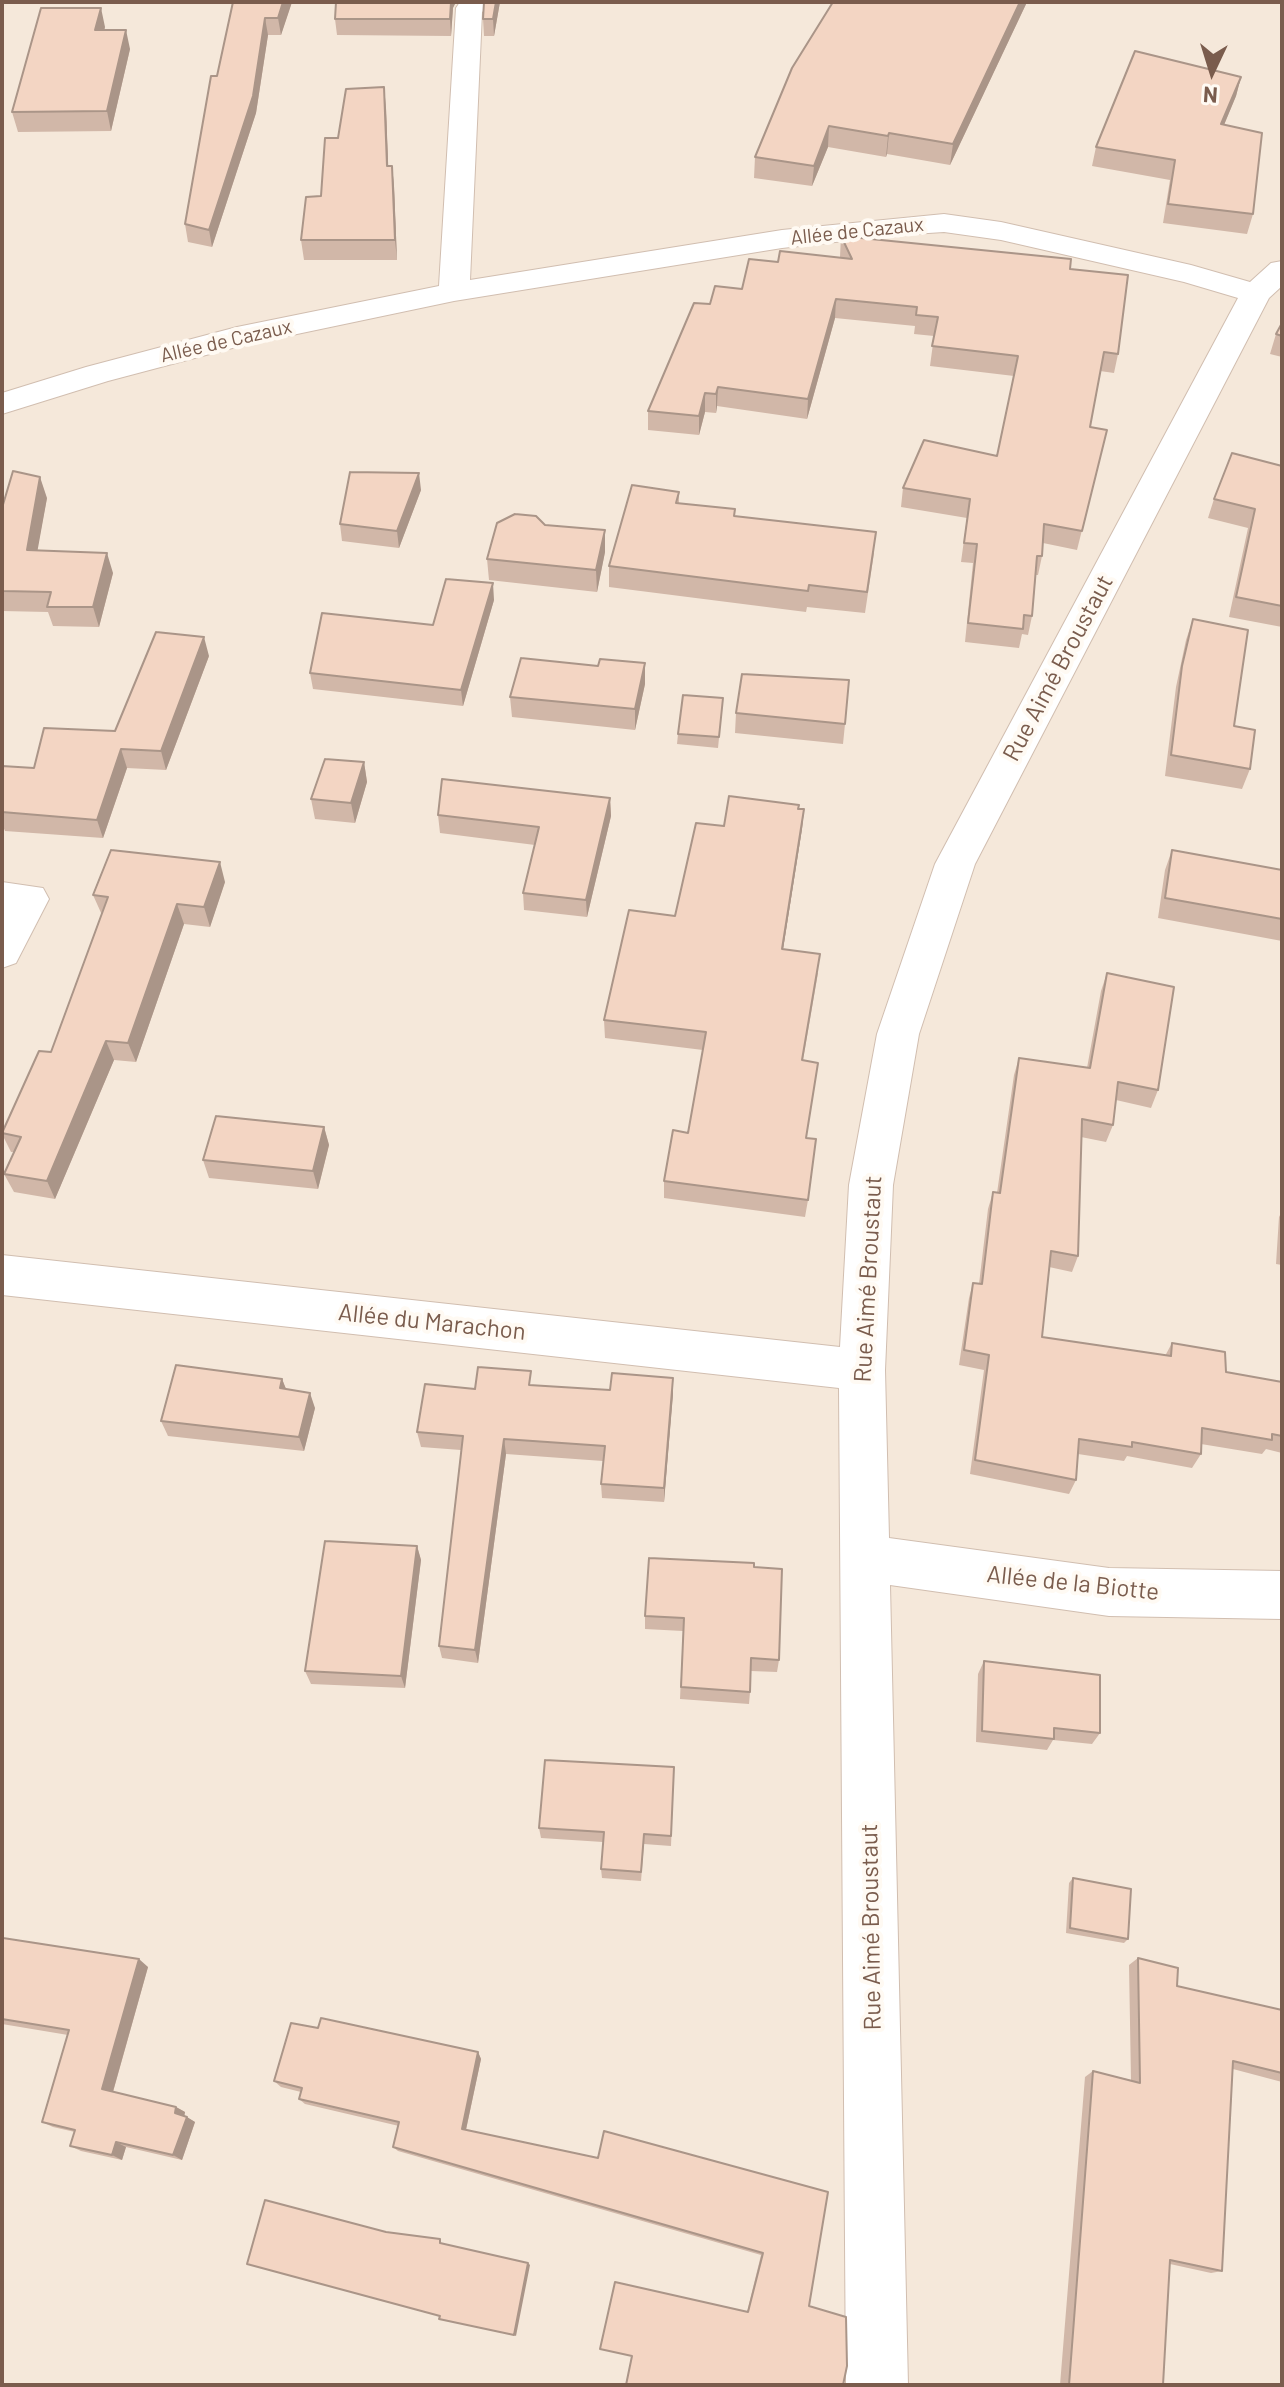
<!DOCTYPE html>
<meta charset="utf-8">
<style>
body{margin:0}
#map{position:relative;width:1284px;height:2387px;overflow:hidden;background:#fdf6ec;font-family:Barlow,sans-serif}
canvas{display:block}
.frame{position:absolute;inset:0;border:4px solid #7a5c4d;pointer-events:none}
.north{position:absolute;left:1172px;top:32px;width:80px;height:80px;-webkit-text-stroke:6px #fffaf3;paint-order:stroke;rotate:184deg;font-size:22px;font-weight:700;line-height:32px;text-align:center;color:#7a5c4d}
.north::after{content:'';display:block;margin:auto;width:28px;height:36px;background:#7a5c4d;clip-path:polygon(50% 0,100% 100%,50% 72%,0 100%)}
</style>
<div id="map">
<canvas width="1284" height="2387"></canvas>
<div class="frame"></div>
<div class="north">N</div>
</div>
<script>
const c = document.querySelector('canvas').getContext('2d');
c.lineJoin = 'round';
function fillPath(path, color) {
  c.fillStyle = color;
  c.fill(path, 'evenodd');
}
function shape(rows) {
  const path = new Path2D();
  for (const r of rows) {
    path.moveTo(r[0], r[1]);
    for (let i = 2; i < r.length; i += 2) path.lineTo(r[i], r[i + 1]);
  }
  return path;
}
function trace(path, color, width, dash) {
  c.strokeStyle = color;
  c.lineWidth = width;
  c.lineCap = dash ? 'butt' : 'round';
  c.setLineDash(dash || []);
  c.stroke(path);
}
function drawText(font, color, halo, rows, align = 'center') {
  c.font = font + ' Barlow,sans-serif';
  c.lineWidth = 8;
  c.setLineDash([]);
  c.textBaseline = 'middle';
  c.strokeStyle = halo;
  c.fillStyle = color;
  for (const [text, x, y, turn = 0] of rows) {
    c.save();
    c.translate(x, y);
    c.rotate((+turn || 0) * Math.PI / 180);
    c.textAlign = isNaN(turn) ? turn : align;
    if (halo) c.strokeText(text, 0, 0);
    c.fillText(text, 0, 0);
    c.restore();
  }
}
fillPath(shape([
 [2,2,1282,2,1282,2385,2,2385]
]), '#f5e8da');
const minor = shape([
 [460,2,496,2,482,12,470,280,782,230,944,214,1001,222,1191,265,1250,282,1271,263,1282,261,1282,286,1269,298,975,864,919,1034,893,1185,885,1370,889,1538,1109,1568,1282,1571,1282,1619,1109,1616,890,1585,908,2385,846,2385,839,1388,2,1295,2,1255,840,1347,849,1185,877,1034,935,864,1238,298,1184,282,1001,240,944,232,897,235,782,248,454,301,240,346,108,381,2,414,2,393,86,367,237,327,439,286,456,8,460,2],
 [2,882,43,888,49,899,16,963,2,968,2,882]
]);
trace(minor, '#d1beb0', 2);
fillPath(minor, '#fff');
fillPath(shape([
 [233,2,292,2,281,35,268,35,256,113,212,247,188,242,185,224],
 [500,2,494,36,484,36,483,19],
 [833,2,1027,2,950,165,887,154,886,157,828,147,812,186,754,178,755,157],
 [453,8,451,36,337,35,335,19],
 [105,27,104,30,130,49,111,131,18,132,12,112],
 [1241,77,1236,96,1224,125,1253,214,1247,234,1163,223,1170,180,1092,166,1096,147],
 [386,108,388,166,392,166,394,186,397,260,304,260,301,240,321,196,338,138],
 [841,236,1070,269,1118,354,1114,373,1100,371,1090,427,1107,430,1077,550,1043,543,1042,556,1038,575,1036,575,1032,616,1028,635,1022,634,1019,648,965,642,973,563,961,562,967,518,901,507,903,488,997,456,1014,376,930,366,934,336,914,334,915,326,835,318,807,419,717,406,716,413,705,412,699,435,648,430,648,411,710,304,742,289,778,262,840,257],
 [1282,323,1282,357,1270,354,1276,334],
 [1282,466,1282,627,1229,617,1248,528,1208,518,1214,499],
 [421,490,399,548,342,541,340,524],
 [679,492,679,503,735,509,735,516,874,553,865,613,807,607,806,612,609,587,609,566],
 [47,498,37,550,113,573,99,627,53,626,48,612,2,611,2,508],
 [545,525,605,552,597,592,489,580,487,559],
 [494,600,463,706,313,689,310,673],
 [1193,619,1250,769,1242,789,1165,776,1176,687,1186,640],
 [209,656,166,770,127,768,103,838,5,831,2,824,2,766,34,768,115,731],
 [645,663,645,684,635,730,512,717,510,697,598,666],
 [723,698,718,748,677,744,678,734],
 [736,713,845,724,843,744,735,733],
 [364,762,367,782,355,823,315,819,311,799],
 [610,798,611,816,587,917,524,910,523,893,535,845,440,833,438,815],
 [799,809,804,809,802,829,783,950,818,973,803,1060,808,1200,805,1217,664,1198,664,1181,688,1133,703,1050,605,1038,604,1020,675,916,724,826],
 [1172,850,1282,870,1282,941,1158,918,1165,870],
 [225,882,210,927,184,924,136,1062,114,1060,55,1199,14,1192,4,1174,14,1152,11,1152,2,1134,51,1052,102,915,93,895],
 [1107,973,1158,1090,1151,1108,1116,1100,1113,1125,1106,1142,1081,1137,1078,1256,1072,1272,1049,1267,1042,1337,1165,1356,1172,1343,1226,1372,1282,1382,1282,1453,1266,1449,1262,1454,1201,1444,1201,1454,1192,1468,1127,1456,1124,1461,1078,1454,1076,1480,1069,1494,970,1474,984,1370,959,1365,969,1298,973,1283,979,1284,988,1209,993,1192,997,1193,1014,1075,1019,1058,1087,1068,1101,991],
 [324,1127,329,1145,318,1189,209,1178,203,1160],
 [1282,1211,1282,1265,1276,1264,1279,1217],
 [282,1379,286,1389,315,1408,304,1451,168,1436,161,1421],
 [532,1385,673,1394,664,1502,602,1498,601,1484,603,1461,506,1454,478,1663,442,1658,439,1646,461,1450,421,1447,417,1432,475,1389],
 [417,1546,421,1560,405,1688,311,1684,305,1671],
 [754,1567,779,1660,777,1672,751,1671,750,1692,749,1704,680,1699,683,1631,645,1629,645,1616],
 [984,1661,1100,1733,1092,1744,1053,1740,1047,1750,976,1742,978,1674],
 [674,1767,671,1846,644,1844,641,1881,602,1878,601,1869,603,1842,541,1838,539,1828],
 [1073,1878,1128,1939,1124,1943,1066,1933,1069,1883],
 [2,1941,148,1967,113,2092,176,2107,185,2112,184,2116,195,2122,182,2160,126,2147,122,2160,81,2151,70,2146,75,2132,53,2127,42,2122,68,2035,2,2024],
 [1138,1958,1177,1986,1282,2010,1282,2082,1233,2069,1222,2271,1211,2273,1170,2264,1163,2385,1060,2385,1085,2077,1093,2071,1131,2080,1129,1965],
 [478,2052,481,2059,466,2130,598,2158,828,2192,809,2306,747,2312,761,2255,398,2151,393,2147,399,2126,305,2104,299,2099,301,2092,281,2087,274,2081]
]), '#d1b7a8');
fillPath(shape([
 [283,2,292,2,281,35,278,18],
 [451,2,456,2,453,8,451,36,450,19],
 [496,2,500,2,494,36,493,19],
 [1020,2,1027,2,950,165,953,144],
 [101,8,105,27,100,49,95,30],
 [265,18,268,35,256,113,212,247,209,230],
 [126,30,130,49,111,131,107,111],
 [1241,77,1236,96,1216,144,1221,124],
 [384,87,386,108,389,187,387,166],
 [829,126,828,147,812,186,814,166],
 [889,133,887,154,886,157,888,136],
 [392,166,394,186,397,260,395,240],
 [836,299,835,318,807,419,808,399],
 [718,387,717,406,716,413,716,394],
 [705,393,705,412,699,435,699,416],
 [419,473,421,490,399,548,397,531],
 [40,477,47,498,34,570,27,550],
 [605,530,605,552,597,592,596,570],
 [107,553,113,573,99,627,93,607],
 [493,583,494,600,463,706,461,690],
 [204,637,209,656,166,770,161,751],
 [645,663,645,684,635,730,635,709],
 [121,749,127,768,103,838,97,820],
 [364,762,367,782,355,823,351,803],
 [610,798,611,816,587,917,586,900],
 [804,809,802,829,780,968,782,949],
 [220,862,225,882,210,927,204,907],
 [177,904,184,924,136,1062,128,1043],
 [106,1041,114,1060,55,1199,47,1181],
 [324,1127,329,1145,318,1189,313,1171],
 [673,1378,673,1394,664,1502,664,1488],
 [282,1379,288,1394,280,1388],
 [310,1393,315,1408,304,1451,299,1437],
 [504,1439,506,1454,478,1663,475,1650],
 [417,1546,421,1560,405,1688,401,1676],
 [139,1959,148,1967,112,2095,102,2089],
 [478,2052,481,2059,465,2134,462,2129],
 [176,2107,185,2112,184,2118,175,2113],
 [187,2117,195,2122,182,2160,173,2155],
 [116,2142,126,2147,122,2160,112,2155],
 [528,2263,530,2265,516,2336,514,2335]
]), '#aa9588');
const building = shape([
 [233,2,283,2,278,18,265,18,253,96,209,230,185,224,211,76,217,76,233,2],
 [336,2,451,2,450,19,335,19,336,2],
 [484,2,496,2,493,19,483,19,484,2],
 [833,2,1020,2,953,144,889,133,888,136,829,126,814,166,755,157,792,68,833,2],
 [41,8,101,8,95,30,126,30,107,111,12,112,41,8],
 [1135,51,1241,77,1221,124,1262,133,1253,214,1168,204,1175,160,1096,147,1135,51],
 [384,87,387,166,392,166,395,240,301,240,306,197,321,196,325,138,338,138,346,89,384,87],
 [841,236,1071,259,1070,269,1128,275,1118,354,1104,352,1090,427,1107,430,1082,531,1044,524,1042,556,1037,556,1032,616,1024,615,1023,629,968,623,977,544,964,543,970,499,903,488,924,440,997,456,1018,356,932,346,938,317,916,315,917,307,836,299,808,399,718,387,716,394,705,393,699,416,648,411,694,303,710,304,715,286,742,289,749,259,778,262,780,251,852,259,841,236],
 [1282,323,1282,336,1276,334,1282,323],
 [1232,453,1282,466,1282,606,1236,597,1255,509,1214,499,1232,453],
 [13,471,40,477,27,550,107,553,93,607,47,607,51,592,2,591,2,508,13,471],
 [350,472,419,473,397,531,340,524,350,472],
 [632,485,679,492,676,503,735,509,734,516,876,532,867,592,809,585,808,591,609,566,632,485],
 [515,514,536,516,545,525,605,530,596,570,487,559,497,523,515,514],
 [446,579,493,583,461,690,310,673,322,613,433,625,446,579],
 [1193,619,1248,630,1234,726,1255,730,1250,769,1171,755,1182,666,1193,619],
 [156,632,204,637,161,751,121,749,97,820,2,812,2,766,34,768,44,728,115,731,156,632],
 [521,658,598,666,600,659,645,663,635,709,510,697,521,658],
 [742,674,849,680,845,724,736,713,742,674],
 [683,695,723,698,719,737,678,734,683,695],
 [325,759,364,762,351,803,311,799,325,759],
 [442,779,610,798,586,900,523,893,539,827,438,815,442,779],
 [729,796,799,805,798,809,804,809,782,949,820,954,802,1060,818,1063,806,1138,816,1139,808,1200,664,1181,673,1130,688,1133,706,1032,604,1020,629,910,675,916,696,823,724,826,729,796],
 [111,850,220,862,204,907,177,904,128,1043,106,1041,47,1181,4,1174,21,1137,2,1133,39,1051,51,1052,108,897,93,895,111,850],
 [1172,850,1282,870,1282,919,1165,898,1172,850],
 [1107,973,1174,987,1158,1090,1118,1082,1113,1125,1082,1119,1078,1256,1051,1251,1042,1337,1171,1356,1172,1343,1225,1352,1226,1372,1282,1382,1282,1436,1272,1434,1272,1440,1202,1428,1201,1454,1132,1442,1132,1447,1079,1439,1076,1480,975,1460,989,1355,964,1350,973,1283,982,1284,993,1192,1000,1193,1019,1058,1090,1068,1107,973],
 [216,1116,324,1127,313,1171,203,1160,216,1116],
 [176,1365,282,1379,280,1388,310,1393,299,1437,161,1421,176,1365],
 [478,1367,531,1371,529,1385,610,1390,612,1373,673,1378,664,1488,601,1484,605,1446,504,1439,475,1650,439,1646,463,1436,417,1432,425,1384,475,1389,478,1367],
 [325,1541,417,1546,401,1676,305,1671,325,1541],
 [649,1558,754,1563,754,1567,782,1569,779,1660,751,1658,750,1692,681,1687,684,1618,645,1616,649,1558],
 [984,1661,1100,1675,1100,1733,1054,1728,1054,1739,982,1731,984,1661],
 [545,1760,674,1767,671,1836,644,1834,641,1872,601,1869,604,1832,539,1828,545,1760],
 [1073,1878,1131,1889,1128,1939,1070,1928,1073,1878],
 [3,1938,139,1959,102,2089,176,2107,175,2113,187,2117,173,2155,116,2142,112,2155,70,2146,75,2130,42,2122,69,2030,2,2019,2,1941,3,1938],
 [1138,1958,1178,1968,1177,1986,1282,2010,1282,2073,1233,2061,1222,2271,1170,2260,1163,2385,1069,2385,1093,2071,1140,2083,1138,1958],
 [321,2018,478,2052,462,2129,598,2158,604,2131,828,2192,809,2306,846,2317,847,2366,843,2385,626,2385,632,2356,600,2349,615,2282,748,2312,763,2253,393,2147,399,2122,299,2099,302,2088,274,2081,291,2023,318,2028,321,2018],
 [265,2200,386,2232,440,2239,440,2243,528,2263,514,2335,439,2319,440,2316,247,2264,265,2200]
]);
fillPath(building, '#f3d5c3');
trace(building, '#aa9588', 2);
drawText('20px', '#7a5c4d', '#fffaf3', [
 ["Allée de Cazaux",857,231,-6],
 ["Allée de Cazaux",226,341,-13]
]);
drawText('24px', '#7a5c4d', '#fffaf3', [
 ["Rue Aimé Broustaut",1058,668,-62],
 ["Rue Aimé Broustaut",868,1279,-87],
 ["Allée du Marachon",432,1322,6],
 ["Allée de la Biotte",1073,1583,6],
 ["Rue Aimé Broustaut",871,1927,-91]
]);
</script>
